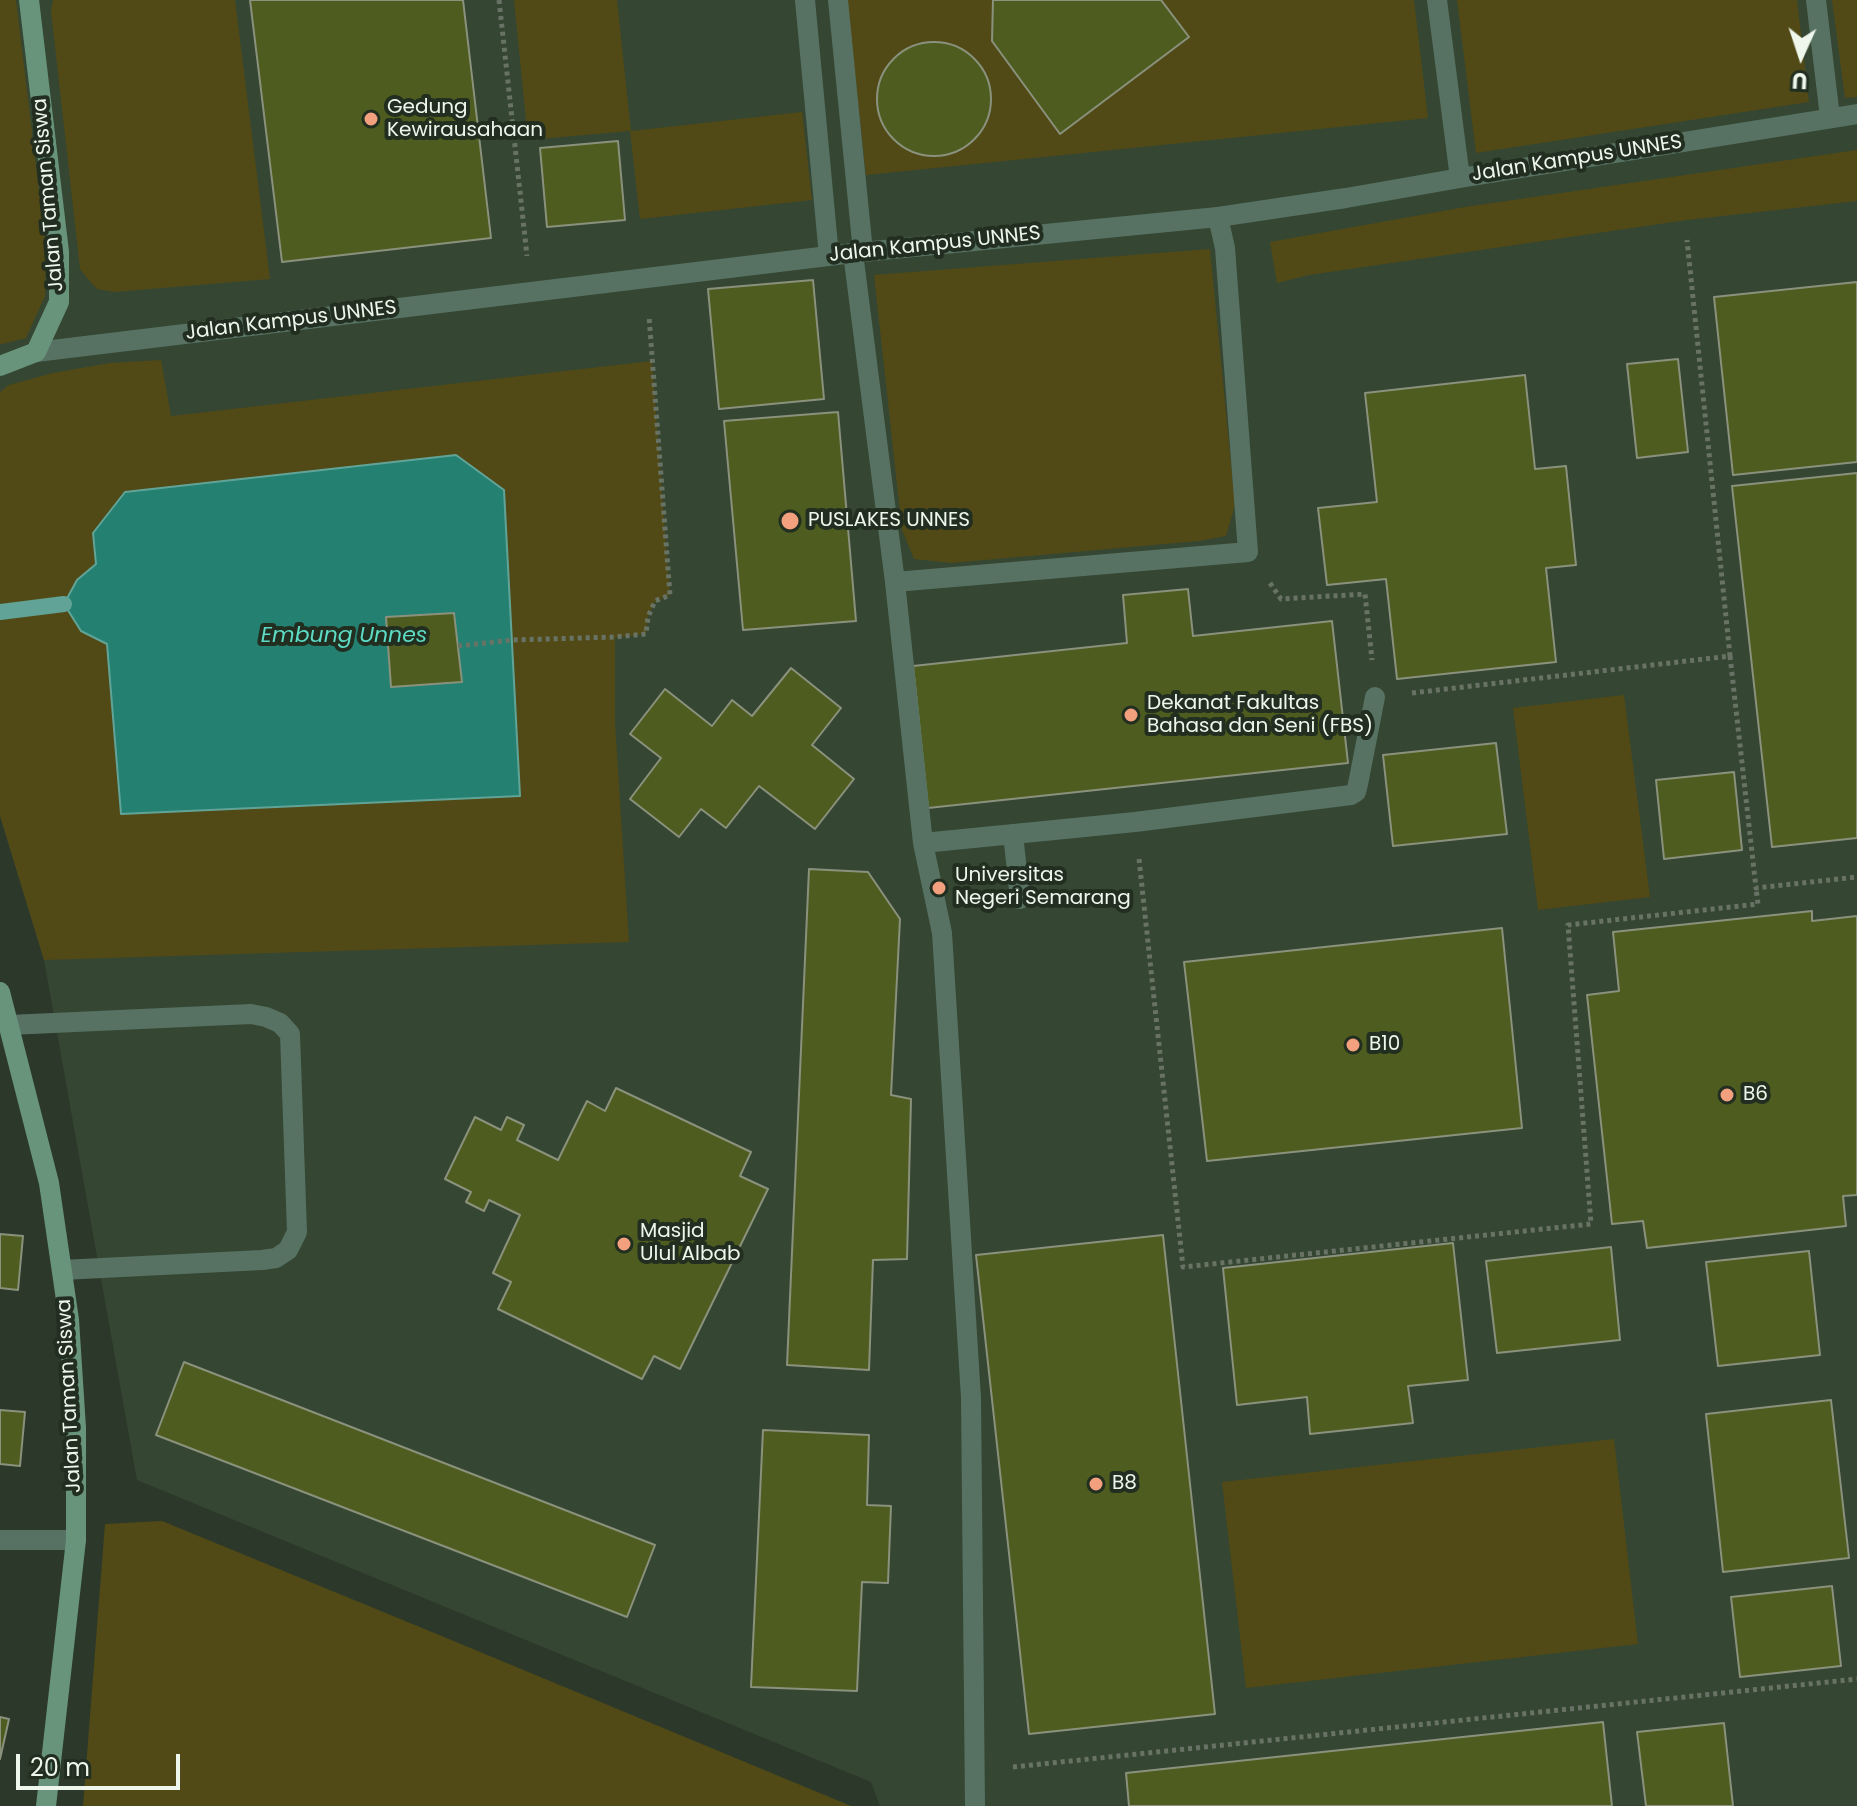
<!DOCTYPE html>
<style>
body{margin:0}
#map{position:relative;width:1857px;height:1806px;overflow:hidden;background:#2c392a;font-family:Poppins,sans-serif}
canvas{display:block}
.north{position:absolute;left:1761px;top:16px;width:80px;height:80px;-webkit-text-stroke:6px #222e20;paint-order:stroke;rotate:183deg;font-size:22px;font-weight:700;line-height:32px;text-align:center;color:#eff7ed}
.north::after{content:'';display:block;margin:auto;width:28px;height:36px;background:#eff7ed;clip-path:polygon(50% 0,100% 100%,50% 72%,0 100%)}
.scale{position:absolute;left:16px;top:1754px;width:164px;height:36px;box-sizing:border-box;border:4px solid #eff7ed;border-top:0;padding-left:10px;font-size:24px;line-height:28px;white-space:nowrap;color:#eff7ed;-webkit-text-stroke:6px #222e20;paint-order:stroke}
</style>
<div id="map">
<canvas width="1857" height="1806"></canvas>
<div class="north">U</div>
<div class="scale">20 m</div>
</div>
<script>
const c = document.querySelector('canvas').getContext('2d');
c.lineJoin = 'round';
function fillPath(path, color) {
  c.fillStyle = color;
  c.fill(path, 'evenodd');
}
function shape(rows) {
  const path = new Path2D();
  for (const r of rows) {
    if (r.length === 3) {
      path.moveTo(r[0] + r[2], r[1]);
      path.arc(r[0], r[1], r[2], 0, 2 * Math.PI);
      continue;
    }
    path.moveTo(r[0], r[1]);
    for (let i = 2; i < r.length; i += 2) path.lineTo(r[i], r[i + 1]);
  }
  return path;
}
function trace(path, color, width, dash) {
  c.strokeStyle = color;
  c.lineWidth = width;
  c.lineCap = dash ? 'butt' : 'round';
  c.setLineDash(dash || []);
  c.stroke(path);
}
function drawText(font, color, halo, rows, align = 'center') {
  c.font = font + ' Poppins,sans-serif';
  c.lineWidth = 8;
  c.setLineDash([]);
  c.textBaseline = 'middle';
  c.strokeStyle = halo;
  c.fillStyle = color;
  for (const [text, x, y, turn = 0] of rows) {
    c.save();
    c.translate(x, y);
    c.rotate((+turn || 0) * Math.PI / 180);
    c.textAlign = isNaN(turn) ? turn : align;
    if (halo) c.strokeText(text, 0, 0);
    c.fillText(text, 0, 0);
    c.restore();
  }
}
fillPath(shape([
 [0,0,1857,0,1857,1806,880,1806,871,1782,137,1480,44,960,0,816]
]), '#354632');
fillPath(shape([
 [0,0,16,0,46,248,45,296,26,338,2,344,0,344],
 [53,0,235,0,270,279,114,292,97,289,87,278,80,269,51,11],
 [514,0,617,0,631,131,802,112,812,200,640,219,630,131,528,140],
 [847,0,1414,0,1428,118,866,175],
 [1457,0,1797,0,1809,102,1476,153],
 [1832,0,1857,0,1857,97,1845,98],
 [1857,150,1857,201,1687,220,1309,275,1277,283,1270,242,1465,207],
 [1210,249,1235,505,1226,536,1199,541,951,563,914,559,902,530,874,275],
 [161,360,171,416,652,361,670,595,655,602,648,617,646,634,615,638,615,723,629,942,44,960,0,816,0,392,9,385,53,373,110,363],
 [504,490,520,796,121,813,107,644,81,631,64,605,60,604,65,602,77,580,96,564],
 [1624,695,1650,897,1538,910,1513,708],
 [1614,1439,1638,1644,1246,1688,1222,1482],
 [162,1521,444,1637,851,1806,83,1806,105,1524]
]), '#514a17');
const water = shape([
 [456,455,504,490,520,796,121,814,107,644,81,631,64,604,77,580,96,564,93,533,125,492,456,455]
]);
fillPath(water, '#248172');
trace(water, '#61a497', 2);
trace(shape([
 [0,612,64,604]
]), '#61a497', 16);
const building = shape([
 [250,0,463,0,491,238,282,262,250,0],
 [993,0,1161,0,1189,37,1060,134,992,41,993,0],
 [934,99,57],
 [618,141,625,220,547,227,540,148,618,141],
 [813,280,824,399,719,409,708,289,813,280],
 [1857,282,1857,462,1733,475,1714,297,1857,282],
 [1678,359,1688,452,1637,458,1627,364,1678,359],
 [1525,375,1535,469,1566,466,1576,565,1546,568,1556,662,1397,679,1386,579,1327,585,1318,508,1377,502,1365,393,1525,375],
 [838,412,856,621,743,630,724,421,838,412],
 [1857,473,1857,838,1772,847,1732,486,1857,473],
 [1188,589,1193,636,1332,621,1348,763,928,808,913,666,1127,643,1123,595,1188,589],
 [454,613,462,682,391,687,386,617,454,613],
 [791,668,841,708,812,745,854,779,815,829,759,786,726,828,701,809,679,837,630,799,661,758,630,734,665,689,712,726,732,700,752,716,791,668],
 [1496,743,1507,834,1393,846,1383,755,1496,743],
 [1734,772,1742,850,1664,859,1656,780,1734,772],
 [809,869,868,872,900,919,891,1095,911,1099,907,1259,873,1260,869,1370,787,1365,809,869],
 [1812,911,1812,921,1857,916,1857,1195,1843,1196,1846,1226,1647,1248,1643,1221,1612,1224,1587,995,1619,991,1613,932,1812,911],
 [1502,928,1522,1128,1207,1161,1184,962,1502,928],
 [616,1088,751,1152,740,1176,768,1189,680,1369,654,1356,642,1379,498,1309,511,1282,493,1273,520,1215,489,1200,484,1211,466,1202,471,1192,445,1179,475,1117,501,1130,507,1117,524,1125,517,1140,558,1160,587,1101,605,1111,616,1088],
 [0,1234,23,1236,18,1290,0,1288,0,1234],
 [1163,1235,1215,1714,1029,1734,976,1255,1163,1235],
 [1453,1243,1468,1380,1408,1386,1413,1423,1310,1434,1307,1397,1237,1405,1223,1268,1453,1243],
 [1611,1247,1620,1340,1497,1353,1486,1261,1611,1247],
 [1809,1251,1820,1355,1718,1366,1706,1262,1809,1251],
 [184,1362,655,1545,627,1617,156,1435,184,1362],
 [1831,1400,1849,1558,1723,1572,1706,1414,1831,1400],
 [0,1410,25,1412,20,1466,0,1464,0,1410],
 [763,1430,869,1435,867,1505,891,1506,888,1583,862,1582,857,1691,751,1687,763,1430],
 [1832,1586,1841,1666,1740,1677,1731,1597,1832,1586],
 [0,1717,9,1719,0,1759,0,1717],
 [1603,1722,1612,1806,1129,1806,1126,1773,1603,1722],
 [1724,1723,1733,1806,1646,1806,1637,1732,1724,1723]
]);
fillPath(building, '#4e5d1f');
trace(building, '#8a917c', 2);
trace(shape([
 [499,0,527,256],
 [1270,583,1281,599,1365,594,1372,660],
 [458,646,512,640,615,637,646,634,648,617,655,601,670,595,649,316],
 [1730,656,1756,888,1857,877],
 [1412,693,1730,656,1687,240],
 [1139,859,1183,1267,1591,1224,1568,925,1758,904,1756,888],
 [1013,1767,1857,1679]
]), '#687366', 5, [4, 4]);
trace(shape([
 [805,0,829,256],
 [838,0,863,252],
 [853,253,895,582,923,843,942,933,971,1398,975,1806],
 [895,582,1248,552,1225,248,1218,217],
 [1013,834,1020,899],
 [923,843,1135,822,1351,795,1356,792,1358,784,1375,697],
 [9,1025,251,1014,266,1017,280,1023,290,1034,297,1232,288,1250,276,1258,262,1260,62,1270]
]), '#577263', 20);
trace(shape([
 [1437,0,1460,178],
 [1816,0,1830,117],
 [36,352,853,253,1218,217,1346,198,1460,178,1857,114],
 [0,1540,76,1540]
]), '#577263', 20);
trace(shape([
 [0,366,36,352,59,302,59,252,29,0],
 [0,992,49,1183,69,1320,76,1428,76,1540,46,1806]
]), '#68947c', 20);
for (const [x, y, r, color] of [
 [371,119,8,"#f2a07e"],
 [790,521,10,"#f2a07e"],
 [1131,715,8,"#f2a07e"],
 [939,888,8,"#f2a07e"],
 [1353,1045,8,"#f2a07e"],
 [1727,1095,8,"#f2a07e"],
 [624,1244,8,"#f2a07e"],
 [1096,1484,8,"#f2a07e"]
]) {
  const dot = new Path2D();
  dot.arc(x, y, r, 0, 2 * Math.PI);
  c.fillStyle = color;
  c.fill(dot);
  trace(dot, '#222e20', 3);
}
drawText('20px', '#eff7ed', '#222e20', [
 ["Gedung",387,108],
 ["Kewirausahaan",387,131],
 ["PUSLAKES UNNES",808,521],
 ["Dekanat Fakultas",1147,704],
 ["Bahasa dan Seni (FBS)",1147,727],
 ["Universitas",955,876],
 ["Negeri Semarang",955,899],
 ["B10",1369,1045],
 ["B6",1743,1095],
 ["Masjid",640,1232],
 ["Ulul Albab",640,1255],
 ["B8",1112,1484]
], 'left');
drawText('20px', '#eff7ed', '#222e20', [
 ["Jalan Kampus UNNES",1577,159,-9],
 ["Jalan Taman Siswa",49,195,-95],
 ["Jalan Kampus UNNES",935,245,-6],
 ["Jalan Kampus UNNES",291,321,-7],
 ["Jalan Taman Siswa",70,1396,-93]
]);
drawText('italic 22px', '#5ddcc6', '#222e20', [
 ["Embung Unnes",344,636]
]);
</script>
